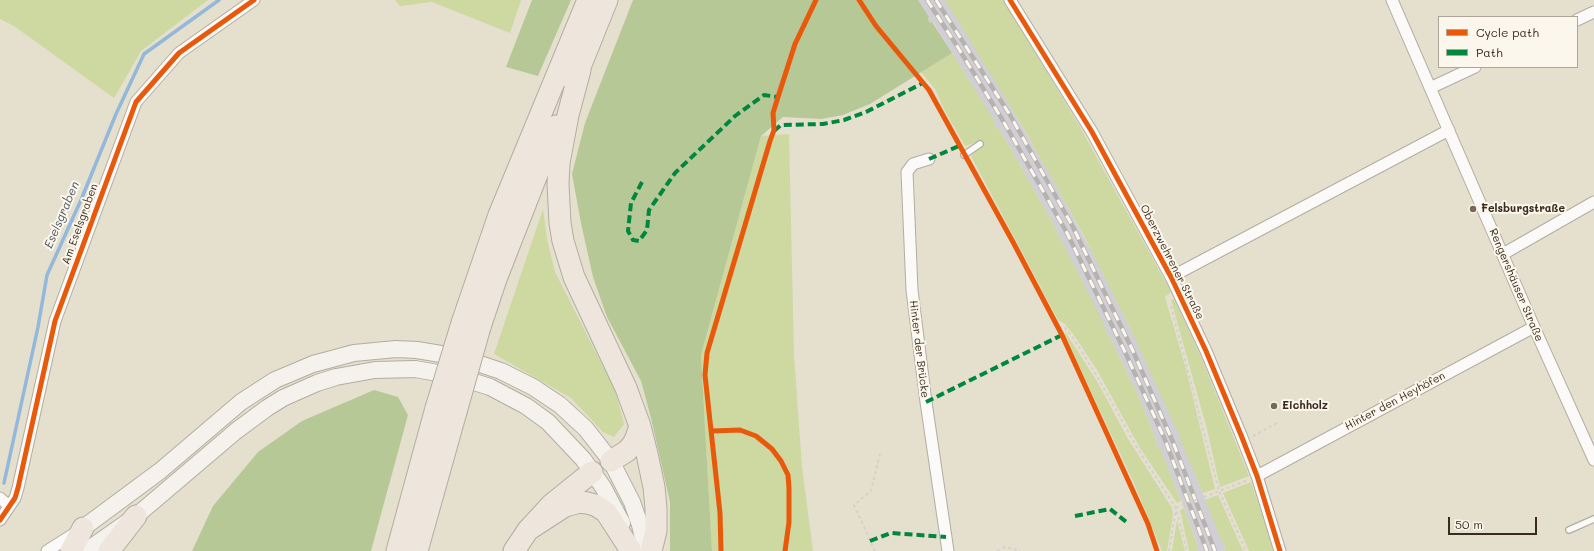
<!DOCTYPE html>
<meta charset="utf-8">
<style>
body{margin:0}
#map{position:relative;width:1594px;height:551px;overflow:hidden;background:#e5dfce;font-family:Mali,sans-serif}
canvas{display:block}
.legend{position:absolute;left:1438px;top:16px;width:140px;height:52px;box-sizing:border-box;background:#fbf7ec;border:1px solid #aea59a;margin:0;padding:5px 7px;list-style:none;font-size:12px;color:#3b2a1e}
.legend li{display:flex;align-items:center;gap:8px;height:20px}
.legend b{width:20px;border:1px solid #aea59a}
.scale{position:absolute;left:1448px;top:517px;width:89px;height:18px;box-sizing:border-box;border:2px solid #3b2a1e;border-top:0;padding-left:5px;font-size:12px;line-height:14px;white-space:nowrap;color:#3b2a1e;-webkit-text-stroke:3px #fbf7ec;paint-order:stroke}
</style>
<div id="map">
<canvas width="1594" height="551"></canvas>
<ul class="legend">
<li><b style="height:5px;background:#e8590c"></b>Cycle path</li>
<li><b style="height:5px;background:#00873e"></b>Path</li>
</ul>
<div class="scale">50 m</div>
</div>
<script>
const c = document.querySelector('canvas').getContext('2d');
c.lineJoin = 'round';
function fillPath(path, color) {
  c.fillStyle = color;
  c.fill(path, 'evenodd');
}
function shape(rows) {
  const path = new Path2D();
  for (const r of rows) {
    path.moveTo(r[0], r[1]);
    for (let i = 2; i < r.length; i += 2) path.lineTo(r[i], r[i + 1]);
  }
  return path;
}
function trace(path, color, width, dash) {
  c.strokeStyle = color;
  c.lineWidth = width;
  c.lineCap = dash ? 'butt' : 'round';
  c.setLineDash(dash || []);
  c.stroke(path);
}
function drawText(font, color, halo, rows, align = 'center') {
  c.font = font + ' Mali,sans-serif';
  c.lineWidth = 4;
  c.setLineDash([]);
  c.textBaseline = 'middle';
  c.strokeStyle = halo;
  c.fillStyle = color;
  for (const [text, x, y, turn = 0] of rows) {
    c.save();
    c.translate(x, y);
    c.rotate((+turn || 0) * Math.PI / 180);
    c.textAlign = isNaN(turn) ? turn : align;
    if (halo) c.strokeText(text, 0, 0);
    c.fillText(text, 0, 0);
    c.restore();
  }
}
fillPath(shape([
 [918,0,945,0,977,49,1052,178,1107,280,1159,389,1178,432,1180,432,1181,436,1180,437,1222,541,1224,541,1226,546,1224,547,1225,551,1197,551,1197,549,1199,548,1183,505,1159,447,1157,447,1155,442,1157,441,1136,391,1108,333,1106,334,1060,237,1058,237,1056,233,1058,232,999,128,997,129,994,124,995,123,933,22,930,23,928,18,929,17]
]), '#d2ced5');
fillPath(shape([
 [0,0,208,0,141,51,114,98,14,26,0,19],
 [395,0,521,0,510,33,432,2,400,6],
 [945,0,1003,0,1080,127,1171,292,1165,297,1186,369,1215,489,1203,493,1179,437,1181,436,1180,432,1178,433,1130,328,1083,234,1023,127],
 [952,53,996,123,994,124,997,129,999,128,1058,232,1056,233,1058,237,1060,237,1106,328,1104,329,1106,333,1108,333,1136,391,1157,441,1155,442,1157,447,1159,446,1181,501,1177,503,1140,448,1097,370,1074,335,1064,323,1058,320,971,156,981,147,978,142,965,146,944,109,935,89,921,72],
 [789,134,794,356,802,467,813,551,712,551,701,355,761,136],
 [543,209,547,239,555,272,615,390,624,424,614,437,603,432,571,398,494,354],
 [1174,299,1201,357,1249,476,1220,487,1207,429,1171,300],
 [1066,333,1098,383,1128,439,1172,508,1173,515,1167,551,1162,551,1133,481,1064,334],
 [1251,482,1263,517,1274,551,1249,551,1223,493],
 [1218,495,1243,551,1225,551,1224,541,1222,542,1205,500],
 [1184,508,1199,549,1197,549,1197,551,1189,551,1180,510],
 [1177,520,1185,551,1172,551]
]), '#cdd9a0');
fillPath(shape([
 [532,0,571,0,538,76,506,67],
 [633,0,918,0,929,17,928,19,930,23,932,22,952,53,870,104,843,115,821,119,783,117,761,136,701,355,712,551,670,551,670,502,651,418,641,381,607,317,593,277,581,223,572,174,585,123],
 [374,390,398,397,408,415,371,551,192,551,213,506,258,452,302,421]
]), '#b7c897');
trace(shape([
 [4,483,38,327,47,275,81,200,116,114,144,54,219,0]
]), '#93b8da', 3.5);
const service = shape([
 [964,155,980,144],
 [1569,530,1594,519]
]);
const minor = shape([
 [1010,0,1092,132,1171,277,1206,351,1241,435,1257,476,1280,551],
 [1392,0,1534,327,1594,460],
 [1577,20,1594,12],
 [1430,88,1475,67],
 [929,159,913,164,907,172,912,290,926,402,948,551],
 [1503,254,1594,202],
 [1171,277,1449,130],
 [1257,476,1534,327],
 [0,498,9,506],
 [0,520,15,498,18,488,55,321,136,102,179,53,254,0],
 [47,551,77,532]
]);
const secondary = shape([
 [83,528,160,471,241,402,275,380,313,364,354,353,396,349,417,350,459,357,501,371,533,387,560,405,586,429,611,461,632,502,640,525,646,551],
 [86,551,136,516,236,431,267,408,283,398,317,383,336,377,375,370,415,369,455,376,490,387,526,406,548,422,583,459,603,487,622,523]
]);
const motorway = shape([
 [580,70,568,115,559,163,558,184,560,223,563,241,574,277,626,388,640,426,647,454,654,487,656,508,656,531,651,551],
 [574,82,607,0],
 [462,323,499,215,588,0],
 [480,327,496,279,556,126],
 [611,461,627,451,633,444,636,438,640,426],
 [528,530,565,506,580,502,587,503,595,505,606,512,630,549],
 [71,551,83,528],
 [109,551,136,516],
 [397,551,436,408],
 [417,551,456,412],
 [514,551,528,530,551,505,592,472]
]);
trace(service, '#b2ada1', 8);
trace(minor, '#b2ada1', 13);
trace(secondary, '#b2ada1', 18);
trace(motorway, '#b2ada1', 23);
trace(shape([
 [1171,306,1219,491,1246,551],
 [1059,331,1065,328,1072,336,1097,376,1139,451,1176,508,1187,551],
 [1253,436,1277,423],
 [1204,497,1248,480],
 [1176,508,1183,505],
 [875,551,854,505,871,491,880,454],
 [997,551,1005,547,1020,551],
 [1169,551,1176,509]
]), '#d3d1cb', 2, [3, 3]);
trace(service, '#fbfaf8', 5.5);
trace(minor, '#fbfaf8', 11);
trace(secondary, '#f5f2ed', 16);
trace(motorway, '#eee5dc', 21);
const rail = shape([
 [927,0,957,46,1002,119,1067,233,1126,354,1165,440,1207,551],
 [936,0,1010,115,1073,227,1133,351,1173,442,1215,551]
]);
trace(rail, '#b5b3af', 4.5);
trace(rail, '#fbf7ec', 3, [9]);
const motorwayBridge = shape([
 [436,408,462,323],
 [456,412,480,327]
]);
trace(motorwayBridge, '#b2ada1', 23, []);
trace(shape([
 [1183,505,1204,497]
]), '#d3d1cb', 2, [3, 3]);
trace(motorwayBridge, '#eee5dc', 21);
trace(shape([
 [774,131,781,125,823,124,844,120,866,112,923,83],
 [929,159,959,146],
 [642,182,631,203,628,231,633,240,639,241,647,230,649,210,675,173,735,116,764,95,778,97],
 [926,402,1062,335],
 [1075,516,1110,509,1129,524],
 [870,541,891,533,946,537]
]), '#00873e', 4, [8, 4]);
trace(shape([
 [859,0,876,26,929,90,1013,242,1062,335,1148,524,1157,551],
 [1010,0,1092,132,1171,277,1206,351,1241,435,1257,476,1280,551],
 [712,431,740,430,756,436,772,449,781,461,788,475,789,488,789,522,785,551],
 [0,520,15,498,18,488,55,321,136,102,179,53,254,0],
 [721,551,720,513,705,375,707,353,770,141,774,130,773,113,778,97,795,44,816,0]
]), '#e8590c', 5);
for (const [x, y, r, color] of [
 [1473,209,4,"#76695c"],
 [1274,406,4,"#76695c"]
]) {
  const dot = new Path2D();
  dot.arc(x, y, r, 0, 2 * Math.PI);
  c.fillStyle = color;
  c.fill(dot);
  trace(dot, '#fbf7ec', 1.5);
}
drawText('bold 11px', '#3b2a1e', '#fbf7ec', [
 ["Felsburgstraße",1481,209],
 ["Eichholz",1282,406]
], 'left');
drawText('11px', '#3b2a1e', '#fbf7ec', [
 ["Am Eselsgraben",80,224,-70],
 ["Oberzwehrener Straße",1172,262,63],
 ["Rengershäuser Straße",1516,285,67],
 ["Hinter der Brücke",919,349,83],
 ["Hinter den Heyhöfen",1395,401,-28]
]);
drawText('italic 12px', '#4e5662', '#fbf7ec', [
 ["Eselsgraben",62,215,-67]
]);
</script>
